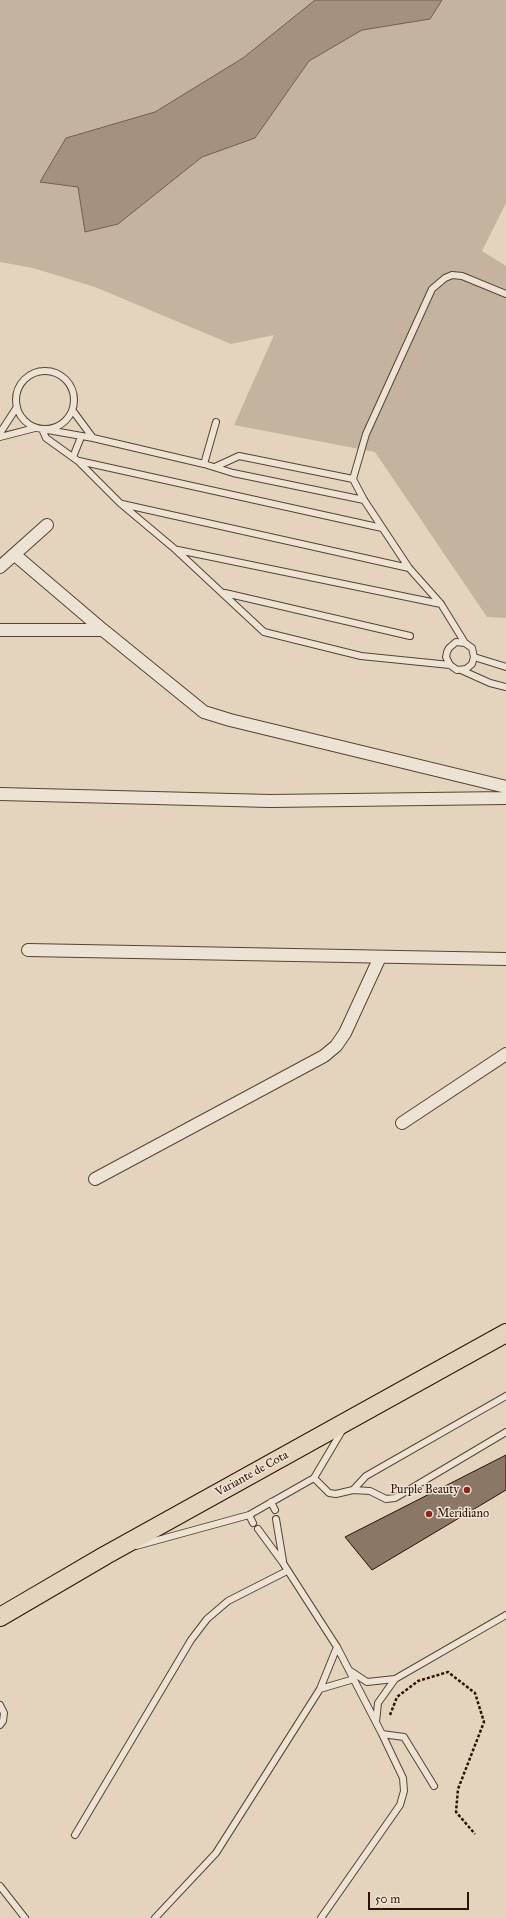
<!DOCTYPE html>
<style>
body{margin:0}
#map{position:relative;width:506px;height:1918px;overflow:hidden;background:#e4d4bd;font-family:"IM FELL Great Primer",serif}
canvas{display:block}
.scale{position:absolute;left:368px;top:1892px;width:101px;height:18px;box-sizing:border-box;border:2px solid #2a1305;border-top:0;padding-left:5px;font-size:12px;line-height:14px;white-space:nowrap;color:#2a1305;-webkit-text-stroke:3px #ede3d4;paint-order:stroke}
</style>
<div id="map">
<canvas width="506" height="1918"></canvas>
<div class="scale">50 m</div>
</div>
<script>
const c = document.querySelector('canvas').getContext('2d');
c.lineJoin = 'round';
function fillPath(path, color) {
  c.fillStyle = color;
  c.fill(path, 'evenodd');
}
function shape(rows) {
  const path = new Path2D();
  for (const r of rows) {
    if (r.length === 3) {
      path.moveTo(r[0] + r[2], r[1]);
      path.arc(r[0], r[1], r[2], 0, 2 * Math.PI);
      continue;
    }
    path.moveTo(r[0], r[1]);
    for (let i = 2; i < r.length; i += 2) path.lineTo(r[i], r[i + 1]);
  }
  return path;
}
function trace(path, color, width, dash) {
  c.strokeStyle = color;
  c.lineWidth = width;
  c.lineCap = dash ? 'butt' : 'round';
  c.setLineDash(dash || []);
  c.stroke(path);
}
function drawText(font, color, halo, rows, align = 'center') {
  c.font = font + ' "IM FELL Great Primer",serif';
  c.lineWidth = 3;
  c.setLineDash([]);
  c.textBaseline = 'middle';
  c.strokeStyle = halo;
  c.fillStyle = color;
  for (const [text, x, y, turn = 0] of rows) {
    c.save();
    c.translate(x, y);
    c.rotate((+turn || 0) * Math.PI / 180);
    c.textAlign = isNaN(turn) ? turn : align;
    if (halo) c.strokeText(text, 0, 0);
    c.fillText(text, 0, 0);
    c.restore();
  }
}
fillPath(shape([
 [0,0,506,0,506,203,482,251,506,266,506,618,487,617,375,452,234,425,274,335,231,344,95,287,33,268,0,262]
]), '#c4b39e');
const water = shape([
 [315,0,442,0,430,19,362,30,309,61,255,138,202,157,118,224,85,232,78,187,40,182,66,138,155,112,243,58,315,0]
]);
fillPath(water, '#a5927e');
trace(water, '#745f4e', 1);
const building = shape([
 [506,1455,506,1490,372,1570,345,1537,506,1455]
]);
fillPath(building, '#8b7765');
trace(building, '#2a1305', 1);
const lane = shape([
 [45,400,29],
 [73,411,93,438],
 [42,429,46,438,78,461,120,503,176,550,264,632,361,656,450,665],
 [42,429,93,438,204,464,233,473,364,500],
 [0,433,17,407],
 [0,437,35,428],
 [73,457,81,437],
 [79,461,382,528],
 [204,464,216,422],
 [215,467,239,456,353,479],
 [122,504,409,568],
 [178,550,441,604],
 [225,593,410,636],
 [465,643,456,642,449,648,447,652,446,657,450,665,457,670,466,669,472,664,474,657,472,648,465,643,441,604,409,568,364,500,353,479,366,434,432,289,445,278,452,275,462,276,506,294],
 [474,657,506,667],
 [461,670,490,683,506,687],
 [314,1478,329,1493,336,1494,353,1490,370,1491,386,1499,395,1498,506,1432],
 [353,1490,366,1476,506,1396],
 [271,1502,275,1510],
 [249,1515,253,1523],
 [276,1519,283,1561],
 [258,1529,283,1563,337,1647,382,1734,403,1778,404,1791,400,1805,321,1918],
 [136,1546,249,1515,314,1478,343,1429],
 [349,1670,367,1682,395,1679,506,1615],
 [320,1689,354,1679],
 [0,1705,4,1713,3,1721,0,1725],
 [376,1722,378,1703,395,1679],
 [382,1734,404,1737,434,1786],
 [75,1835,191,1640,207,1619,228,1601,287,1571],
 [0,1886,25,1918],
 [155,1918,216,1853,320,1689,337,1647]
]);
const street = shape([
 [15,555,103,630,204,712,230,720,506,787],
 [0,567,47,525],
 [0,630,103,630],
 [0,794,270,801,506,798],
 [28,950,506,959],
 [402,1123,506,1054],
 [95,1179,324,1056,336,1046,345,1033,380,957]
]);
const primary = shape([
 [0,1617,106,1555,506,1333]
]);
trace(lane, '#584333', 8);
trace(street, '#584333', 14);
trace(primary, '#2a1305', 20);
trace(shape([
 [390,1715,397,1697,418,1681,448,1672,475,1693,484,1722,458,1789,456,1812,475,1834]
]), '#2a1305', 2.5, [3, 2]);
trace(lane, '#ede3d4', 6);
trace(street, '#ede3d4', 12);
trace(primary, '#e4d4bd', 18);
for (const [x, y, r, color] of [
 [467,1490,4,"#8f2418"],
 [429,1514,4,"#8f2418"]
]) {
  const dot = new Path2D();
  dot.arc(x, y, r, 0, 2 * Math.PI);
  c.fillStyle = color;
  c.fill(dot);
  trace(dot, '#ede3d4', 1.5);
}
drawText('12px', '#2a1305', '#ede3d4', [
 ["Variante de Cota",252,1474,-29]
]);
drawText('12px', '#2a1305', '#ede3d4', [
 ["Purple Beauty",459,1490],
 ["Meridiano",437,1514,"left"]
], 'right');
</script>
